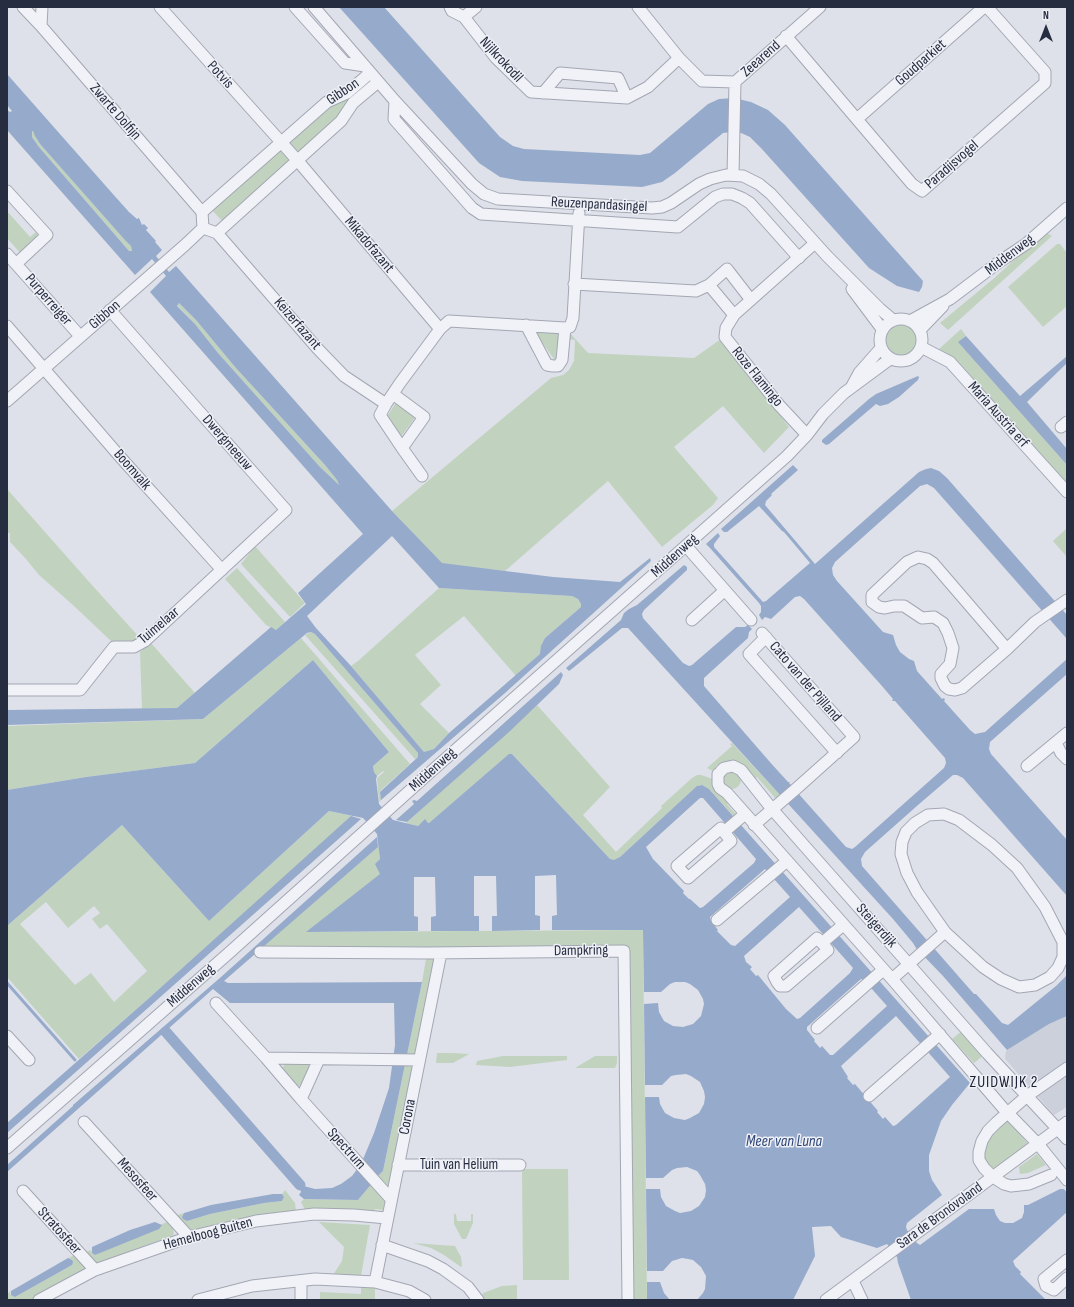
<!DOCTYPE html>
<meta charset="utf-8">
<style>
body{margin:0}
#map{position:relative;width:1074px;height:1307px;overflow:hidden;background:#dee1e9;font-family:"Sofia Sans Condensed",sans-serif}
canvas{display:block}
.frame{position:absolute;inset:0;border:8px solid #262d41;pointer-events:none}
.north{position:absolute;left:1026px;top:8px;width:40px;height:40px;-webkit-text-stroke:3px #eef0f6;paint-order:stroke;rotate:0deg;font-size:11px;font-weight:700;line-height:16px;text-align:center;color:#262d41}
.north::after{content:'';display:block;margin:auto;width:14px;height:18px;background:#262d41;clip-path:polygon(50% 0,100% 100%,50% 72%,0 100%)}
</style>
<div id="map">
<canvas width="1074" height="1307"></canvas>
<div class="frame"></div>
<div class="north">N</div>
</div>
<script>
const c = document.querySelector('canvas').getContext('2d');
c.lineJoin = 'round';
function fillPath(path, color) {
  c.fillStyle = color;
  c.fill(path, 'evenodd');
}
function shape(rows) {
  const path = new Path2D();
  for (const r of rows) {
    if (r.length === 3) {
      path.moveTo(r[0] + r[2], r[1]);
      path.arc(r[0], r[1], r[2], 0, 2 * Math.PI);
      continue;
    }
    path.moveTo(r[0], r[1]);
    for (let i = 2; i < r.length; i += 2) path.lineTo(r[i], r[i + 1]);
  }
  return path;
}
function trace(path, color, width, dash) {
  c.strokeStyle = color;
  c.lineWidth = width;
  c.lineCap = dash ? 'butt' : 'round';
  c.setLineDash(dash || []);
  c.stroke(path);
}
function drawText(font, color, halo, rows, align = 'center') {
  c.font = font + ' "Sofia Sans Condensed",sans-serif';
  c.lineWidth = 3;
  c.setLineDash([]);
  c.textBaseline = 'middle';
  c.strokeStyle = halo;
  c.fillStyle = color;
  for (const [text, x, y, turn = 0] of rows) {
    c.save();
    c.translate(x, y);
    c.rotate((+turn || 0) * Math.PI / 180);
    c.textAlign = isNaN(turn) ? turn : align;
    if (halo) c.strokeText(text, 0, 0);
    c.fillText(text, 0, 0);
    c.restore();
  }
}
fillPath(shape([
 [1067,1016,1067,1107,1054,1115,1006,1060,1005,1057,1006,1051,1013,1046,1049,1024]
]), '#ccd0db');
fillPath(shape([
 [354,91,357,94,335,122,298,155,287,142,325,108],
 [32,131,33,131,40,144,131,246,132,251,129,251,39,147,32,137],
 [281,149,290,160,223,222,211,209],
 [7,211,30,237,36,232,37,234,37,240,22,255,7,238],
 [1045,232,1052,236,948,330,940,323,992,280],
 [1057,244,1060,244,1067,253,1067,306,1043,327,1008,287],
 [179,303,196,320,235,367,325,465,337,480,339,486,320,467,218,353,195,324,177,305],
 [901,340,15],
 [961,329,966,336,959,342,1067,465,1067,485,963,367,953,358,939,349],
 [535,332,559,333,559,357,556,362],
 [569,332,588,353,694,358,721,339,789,427,764,453,723,406,674,447,718,498,713,505,662,547,608,481,505,571,442,564,392,511,551,378,563,375,569,370,574,361,575,340,568,339],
 [397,401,414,414,414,419,400,438,386,418],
 [7,489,91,584,140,638,134,641,111,641,74,606,39,575,26,559,10,542,10,533,7,533],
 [1067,528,1067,557,1053,541],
 [255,546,305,603,290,617,241,564],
 [237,568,285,622,276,630,266,625,225,579],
 [439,588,572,596,578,599,581,604,581,607,545,638,540,654,516,676,464,616,415,655,441,685,420,704,449,733,434,749,424,752,351,666,358,661],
 [311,632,315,634,418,753,418,757,415,759,305,635],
 [301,638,410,764,380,791,381,800,379,802,377,778,384,772,383,771,377,776,374,772,373,766,389,752,313,660,195,763,86,777,7,790,7,726,203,719],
 [151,643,195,693,177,708,142,709,140,652],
 [537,705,610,787,583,815,616,852,662,808,661,806,692,778,697,775,701,775,713,779,730,801,727,804,738,817,736,819,709,789,702,785,699,785,620,857,616,860,612,860,610,859,513,755,510,754,429,823,428,823,425,820,418,826,406,823],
 [732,743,780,795,776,799,757,777,753,780,743,765,739,763,734,761,726,762,719,766,717,765,713,771,707,768,732,746,730,744],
 [732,780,9],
 [329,811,353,816,148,999,79,1059,7,977,7,926,122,825,209,921],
 [46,902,68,928,94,906,100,913,92,919,100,929,107,924,147,971,114,1002,91,973,75,985,20,924],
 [379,846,381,874,307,932,643,930,647,1300,631,1300,629,947,260,949],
 [426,959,437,959,383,1210,375,1209,374,1212,305,1210,301,1202,304,1199,358,1200,379,1175,383,1171,422,982],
 [963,1030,985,1054,974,1063,952,1039],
 [437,1053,453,1053,469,1054,453,1063,436,1063],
 [503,1056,567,1056,567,1060,510,1067,476,1065,477,1061],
 [595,1056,617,1056,617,1063,615,1068,575,1068],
 [285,1063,308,1064,310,1068,302,1085,298,1086,282,1069],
 [1005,1117,1028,1144,994,1168,990,1169,981,1154,982,1147],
 [1037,1154,1046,1165,1028,1173,1020,1174,1019,1167],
 [522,1169,568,1169,569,1280,523,1280],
 [285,1190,295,1203,296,1211,251,1216,187,1231,174,1216,184,1213,182,1217,187,1221,210,1214,264,1203,282,1201,284,1197,282,1194],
 [454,1214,456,1214,457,1221,471,1221,471,1214,473,1214,473,1223,466,1239,462,1239,454,1224],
 [167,1222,173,1229,174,1234,172,1236,138,1248,100,1264,95,1265,83,1253,91,1250,92,1253,95,1255],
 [319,1222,370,1225,361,1276,333,1275,342,1261,344,1247],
 [413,1243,455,1246,461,1257,462,1266,461,1267,444,1255,431,1248],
 [75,1255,85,1264,84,1271,32,1300,9,1300,7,1298,7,1294,11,1291,10,1294,15,1297,72,1265,72,1260,68,1258],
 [361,1285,375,1286,375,1300,320,1300,320,1292,361,1294],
 [517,1285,517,1300,494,1300,493,1299,481,1300,483,1293,502,1286]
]), '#c1d3bf');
fillPath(shape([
 [339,7,384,7,500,137,513,146,524,149,640,155,650,153,708,104,719,99,734,98,751,102,768,110,785,125,923,281,922,287,919,292,897,286,869,268,761,148,750,137,741,133,732,132,723,133,675,173,662,182,642,187,522,181,500,177,479,163],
 [7,74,112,193,129,212,137,219,139,218,142,225,144,224,148,228,146,230,156,241,155,242,162,250,156,256,169,272,176,266,392,511,442,563,553,577,620,582,650,558,651,561,505,693,381,800,380,792,418,757,418,753,315,634,311,632,307,633,203,719,7,725,7,710,177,708,271,627,276,630,306,604,298,593,363,534,150,292,166,276,152,259,135,275,7,130,7,110,10,112,12,111,7,105],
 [32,131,33,131,35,136,40,144,125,240,131,246,132,251,129,251,39,147,32,137],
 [179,303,196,320,235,367,325,465,337,480,339,485,320,467,218,353,195,324,177,306],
 [392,536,439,588,572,596,578,599,581,604,581,607,545,638,541,646,540,654,449,733,434,749,424,752,351,666,316,628,307,616],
 [966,336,1020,396,1067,356,1067,363,1027,402,1067,449,1067,465,958,342],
 [918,376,919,377,918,380,899,397,888,404,880,406,876,404,829,444,826,445,822,442,822,440,869,399,876,394],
 [793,465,798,470,771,494,772,495,766,501,765,505,815,564,919,472,926,469,931,468,939,471,947,478,1067,615,1067,639,934,488,927,484,920,486,835,562,832,568,833,575,837,581,883,632,893,635,896,645,900,652,909,659,914,661,917,671,942,699,944,698,945,700,944,701,970,730,975,734,985,732,1067,659,1067,674,990,742,989,749,991,754,1067,840,1067,896,963,778,957,775,953,775,918,805,865,852,861,859,862,866,974,994,976,994,1002,1023,1008,1025,1013,1021,1056,986,1067,975,1067,1016,1049,1024,1007,1050,943,976,916,948,913,943,893,919,628,628,622,628,573,668,569,671,566,668,621,620,624,613,629,609,637,605,684,565,687,567,687,570,644,610,642,614,643,618,683,663,689,666,692,665,736,627,745,627,748,625,752,629,749,632,748,638,704,678,704,686,769,761,788,782,790,782,789,783,846,847,852,849,855,847,944,768,946,763,945,758,895,701,892,701,893,699,882,686,804,599,800,596,795,597,771,619,765,617,762,620,759,615,761,612,761,606,759,603,710,548,706,544,718,533,720,536,714,544,714,547,763,602,766,601,810,563,784,532,782,531,759,506,727,532,724,532,721,529],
 [313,660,389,752,373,766,374,772,377,776,376,779,379,804,393,820,418,826,425,819,428,823,429,823,509,754,512,754,610,859,614,860,620,857,697,786,702,785,709,789,970,1083,952,1105,941,1121,929,1155,929,1171,932,1180,942,1195,907,1223,906,1227,907,1230,917,1243,920,1245,969,1209,994,1209,996,1215,1000,1221,1005,1223,1013,1223,1022,1218,1024,1212,1024,1205,1028,1205,1060,1189,1064,1189,1067,1193,1067,1212,1013,1261,1015,1266,1021,1272,1020,1274,1046,1300,911,1300,898,1263,897,1257,887,1244,877,1248,841,1237,831,1226,812,1227,815,1256,793,1300,697,1300,703,1293,705,1289,706,1276,701,1267,693,1260,688,1259,682,1258,672,1261,663,1271,647,1271,646,1189,660,1189,661,1197,666,1206,675,1211,680,1213,691,1211,699,1206,705,1197,706,1190,705,1184,700,1175,697,1171,687,1167,677,1168,672,1170,663,1178,646,1178,645,1097,659,1097,660,1104,665,1113,674,1118,685,1120,690,1118,699,1113,704,1104,705,1097,704,1091,700,1082,691,1076,686,1074,676,1075,671,1076,662,1085,645,1085,644,1004,658,1003,659,1012,664,1021,673,1026,683,1027,693,1024,701,1016,704,1004,703,999,698,990,690,984,685,982,675,982,670,984,661,992,644,992,643,930,552,930,552,916,557,915,556,875,535,876,535,915,540,916,540,930,492,931,492,916,497,916,496,876,474,876,474,916,479,916,479,931,431,931,431,917,436,916,435,877,414,877,414,916,418,917,418,931,306,932,380,874,375,864,380,859,377,834,363,818,329,811,209,921,122,825,7,926,7,790,86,777,195,763],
 [700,798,703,798,756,859,754,863,703,907,700,908,690,899,689,899,683,893,684,891,653,859,646,847],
 [765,869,790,897,735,946,731,945,717,931,718,930,711,921,710,917],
 [799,907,853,968,850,973,800,1018,797,1019,786,1009,758,975,756,976,750,969,752,967,746,962,744,956],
 [861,979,864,980,887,1006,833,1055,830,1055,822,1046,820,1048,814,1041,815,1040,807,1030,807,1027],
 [896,1016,950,1077,896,1125,893,1126,885,1117,883,1119,877,1112,878,1111,855,1084,853,1085,847,1078,848,1077,841,1066],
 [561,672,563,675,559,684,509,732,407,822,396,820,414,804,412,801,414,800,417,801],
 [351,816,361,819,7,1133,7,1123,148,999],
 [377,837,378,847,224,981,228,983,422,982,383,1171,379,1175,358,1200,304,1199,299,1195,301,1192,300,1185,315,1189,332,1188,341,1184,352,1176,361,1164,374,1133,389,1088,395,1045,394,1003,230,1003,213,989,7,1172,7,1165,73,1106,73,1105,221,977],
 [273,1194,282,1194,284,1197,282,1201,264,1203,210,1214,187,1221,183,1219,182,1217,184,1213,211,1205],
 [155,1222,162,1225,159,1229,95,1255,92,1253,92,1247,130,1230],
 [68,1258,72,1260,73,1262,72,1265,15,1297,11,1295,11,1291],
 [647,1282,660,1282,664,1293,670,1300,647,1300]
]), '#96aacb');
trace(shape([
 [7,983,75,1060]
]), '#96aacb', 3);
trace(shape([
 [166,1032,300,1185]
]), '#96aacb', 11);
const street = shape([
 [23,7,41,26],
 [42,7,41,26,202,212],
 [160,7,298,161,440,329],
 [295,7,345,63,365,66],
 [314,7,395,101,472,184,484,194,498,199,652,208,662,207,671,203,699,184,710,179,726,175,743,176,759,184,771,194,827,256,880,309,893,320],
 [450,7,452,11,464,17,496,58,531,92,627,98,648,87,679,58],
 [638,7,679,58,702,81,735,82],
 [464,17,476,7],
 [786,36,912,184,922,191,1045,83,1045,72,987,7],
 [543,93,560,73,618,78,627,98],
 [395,101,394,119,472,208,481,214,678,227,715,197,723,194,732,194,742,198,750,203,799,258],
 [857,119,984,7],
 [733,175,735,82,820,7],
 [7,191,47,235,16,264],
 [202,212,327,102,347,93,370,73],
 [203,228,217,233,317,348,344,376,386,404],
 [217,233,341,121,353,103,378,82],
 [7,254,80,336],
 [574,284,696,291,709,285,734,315],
 [709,285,727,269,751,300],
 [852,289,882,329],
 [901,340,21],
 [910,321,950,299,999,262,1026,244,1067,208],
 [526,325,547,365,553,366,558,366,562,360,565,328],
 [7,326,122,459,222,570],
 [920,330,943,306],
 [921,347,950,362,1067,492],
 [852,386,859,373,881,348],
 [393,394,424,417,402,448,380,415,386,404,400,383,440,329,449,321,565,328,570,327,573,318,579,213],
 [7,401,185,245,203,228,202,212],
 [1061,427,1067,422],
 [807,435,779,405,725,337,726,328,734,315,815,243],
 [402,448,422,476],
 [686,546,751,620],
 [692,620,724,591],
 [766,637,749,654,837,753],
 [1007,649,933,563,927,559,918,557,907,562,872,595,872,602,879,607,885,608,894,606,904,606,922,618,934,617,943,623,948,633,953,648,950,664,941,674,941,678,945,686,949,689,955,690,962,688,1007,649,1035,622,1067,600],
 [7,690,80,690,114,647,134,647,145,641,286,510,110,310],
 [1056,743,1061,753,1067,759],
 [1027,766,1067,733],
 [944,814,959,820,992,845,1017,868,1045,907,1063,942,1063,957,1058,968,1050,977,1035,985,1019,987,1001,979,983,967,945,932,917,892,907,873,901,854,902,842,906,832,915,823,928,815,944,814],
 [754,825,797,788,854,737,762,633],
 [724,832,731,841,688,878,677,866,721,828,724,832,745,814],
 [717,920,787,861],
 [822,943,828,950,786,986,780,986,777,982,774,976,817,938,822,943,843,925],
 [260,952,428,953,624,951,628,1300],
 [892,979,945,932],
 [216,1003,266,1058,301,1099,391,1199],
 [817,1028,883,970],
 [7,1036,29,1060],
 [266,1058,419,1060],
 [869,1096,940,1034],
 [301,1099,319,1059],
 [84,1122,189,1237],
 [1067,1139,987,1053,772,809,741,770,733,766,724,768,721,771,718,775,718,774,718,784,720,788,727,793,892,979,1003,1108,1038,1144,1067,1180],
 [7,1148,230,952,426,776,787,456,807,435,823,414,844,393,890,359],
 [398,1165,520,1165],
 [1051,1175,1029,1184,1011,1186,1004,1184,993,1177,984,1168,979,1160,979,1152,982,1141,988,1131,996,1123,1027,1096,1067,1068],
 [23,1191,95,1270],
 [382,1245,428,1261,443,1269,468,1287,478,1300],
 [1067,1260,1044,1279,1046,1286,1054,1290,1067,1278],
 [301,1281,301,1300],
 [853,1281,862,1300],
 [375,1282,441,953],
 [39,1300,95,1270,189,1237,256,1221,314,1214,354,1215,387,1218],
 [198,1300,252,1286,315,1279,375,1282,409,1291,425,1300],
 [826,1300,1067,1122]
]);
trace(street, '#a3a7b3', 13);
trace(street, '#f1f2f7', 11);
drawText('15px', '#262d41', '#eef0f6', [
 ["Zeearend",761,59,-42],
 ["Nijlkrokodil",501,60,47],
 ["Goudparkiet",921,63,-41],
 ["Potvis",220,75,48],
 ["Gibbon",343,92,-34],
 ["Zwarte Dolfijn",115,112,49],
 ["Paradijsvogel",952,165,-41],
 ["Reuzenpandasingel",599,205,3],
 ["Mikadofazant",369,245,50],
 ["Middenweg",1010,255,-37],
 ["Purperreiger",48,300,49],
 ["Gibbon",105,315,-41],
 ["Keizerfazant",297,324,49],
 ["Roze Flamingo",757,377,51],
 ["Maria Austria erf",998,415,48],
 ["Dwergmeeuw",227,443,49],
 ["Boomvalk",132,470,49],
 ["Middenweg",675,556,-42],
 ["Tuimelaar",159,626,-40],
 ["Cato van der Pijlland",805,682,49],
 ["Middenweg",433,770,-42],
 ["Steigerdijk",876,926,48],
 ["Dampkring",581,951,-1],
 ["Middenweg",191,986,-41],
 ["Corona",408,1117,-79],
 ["Spectrum",346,1149,48],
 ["Tuin van Helium",459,1165],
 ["Mesosfeer",137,1180,48],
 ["Sara de Bronóvoland",940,1216,-36],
 ["Stratosfeer",59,1231,48],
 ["Hemelboog Buiten",208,1234,-15]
]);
c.letterSpacing = '1px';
drawText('16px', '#191e31', '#eef0f6', [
 ["ZUIDWIJK 2",1004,1083]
]);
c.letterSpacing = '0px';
drawText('italic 16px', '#2e4677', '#eef0f6', [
 ["Meer van Luna",784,1142]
]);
</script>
